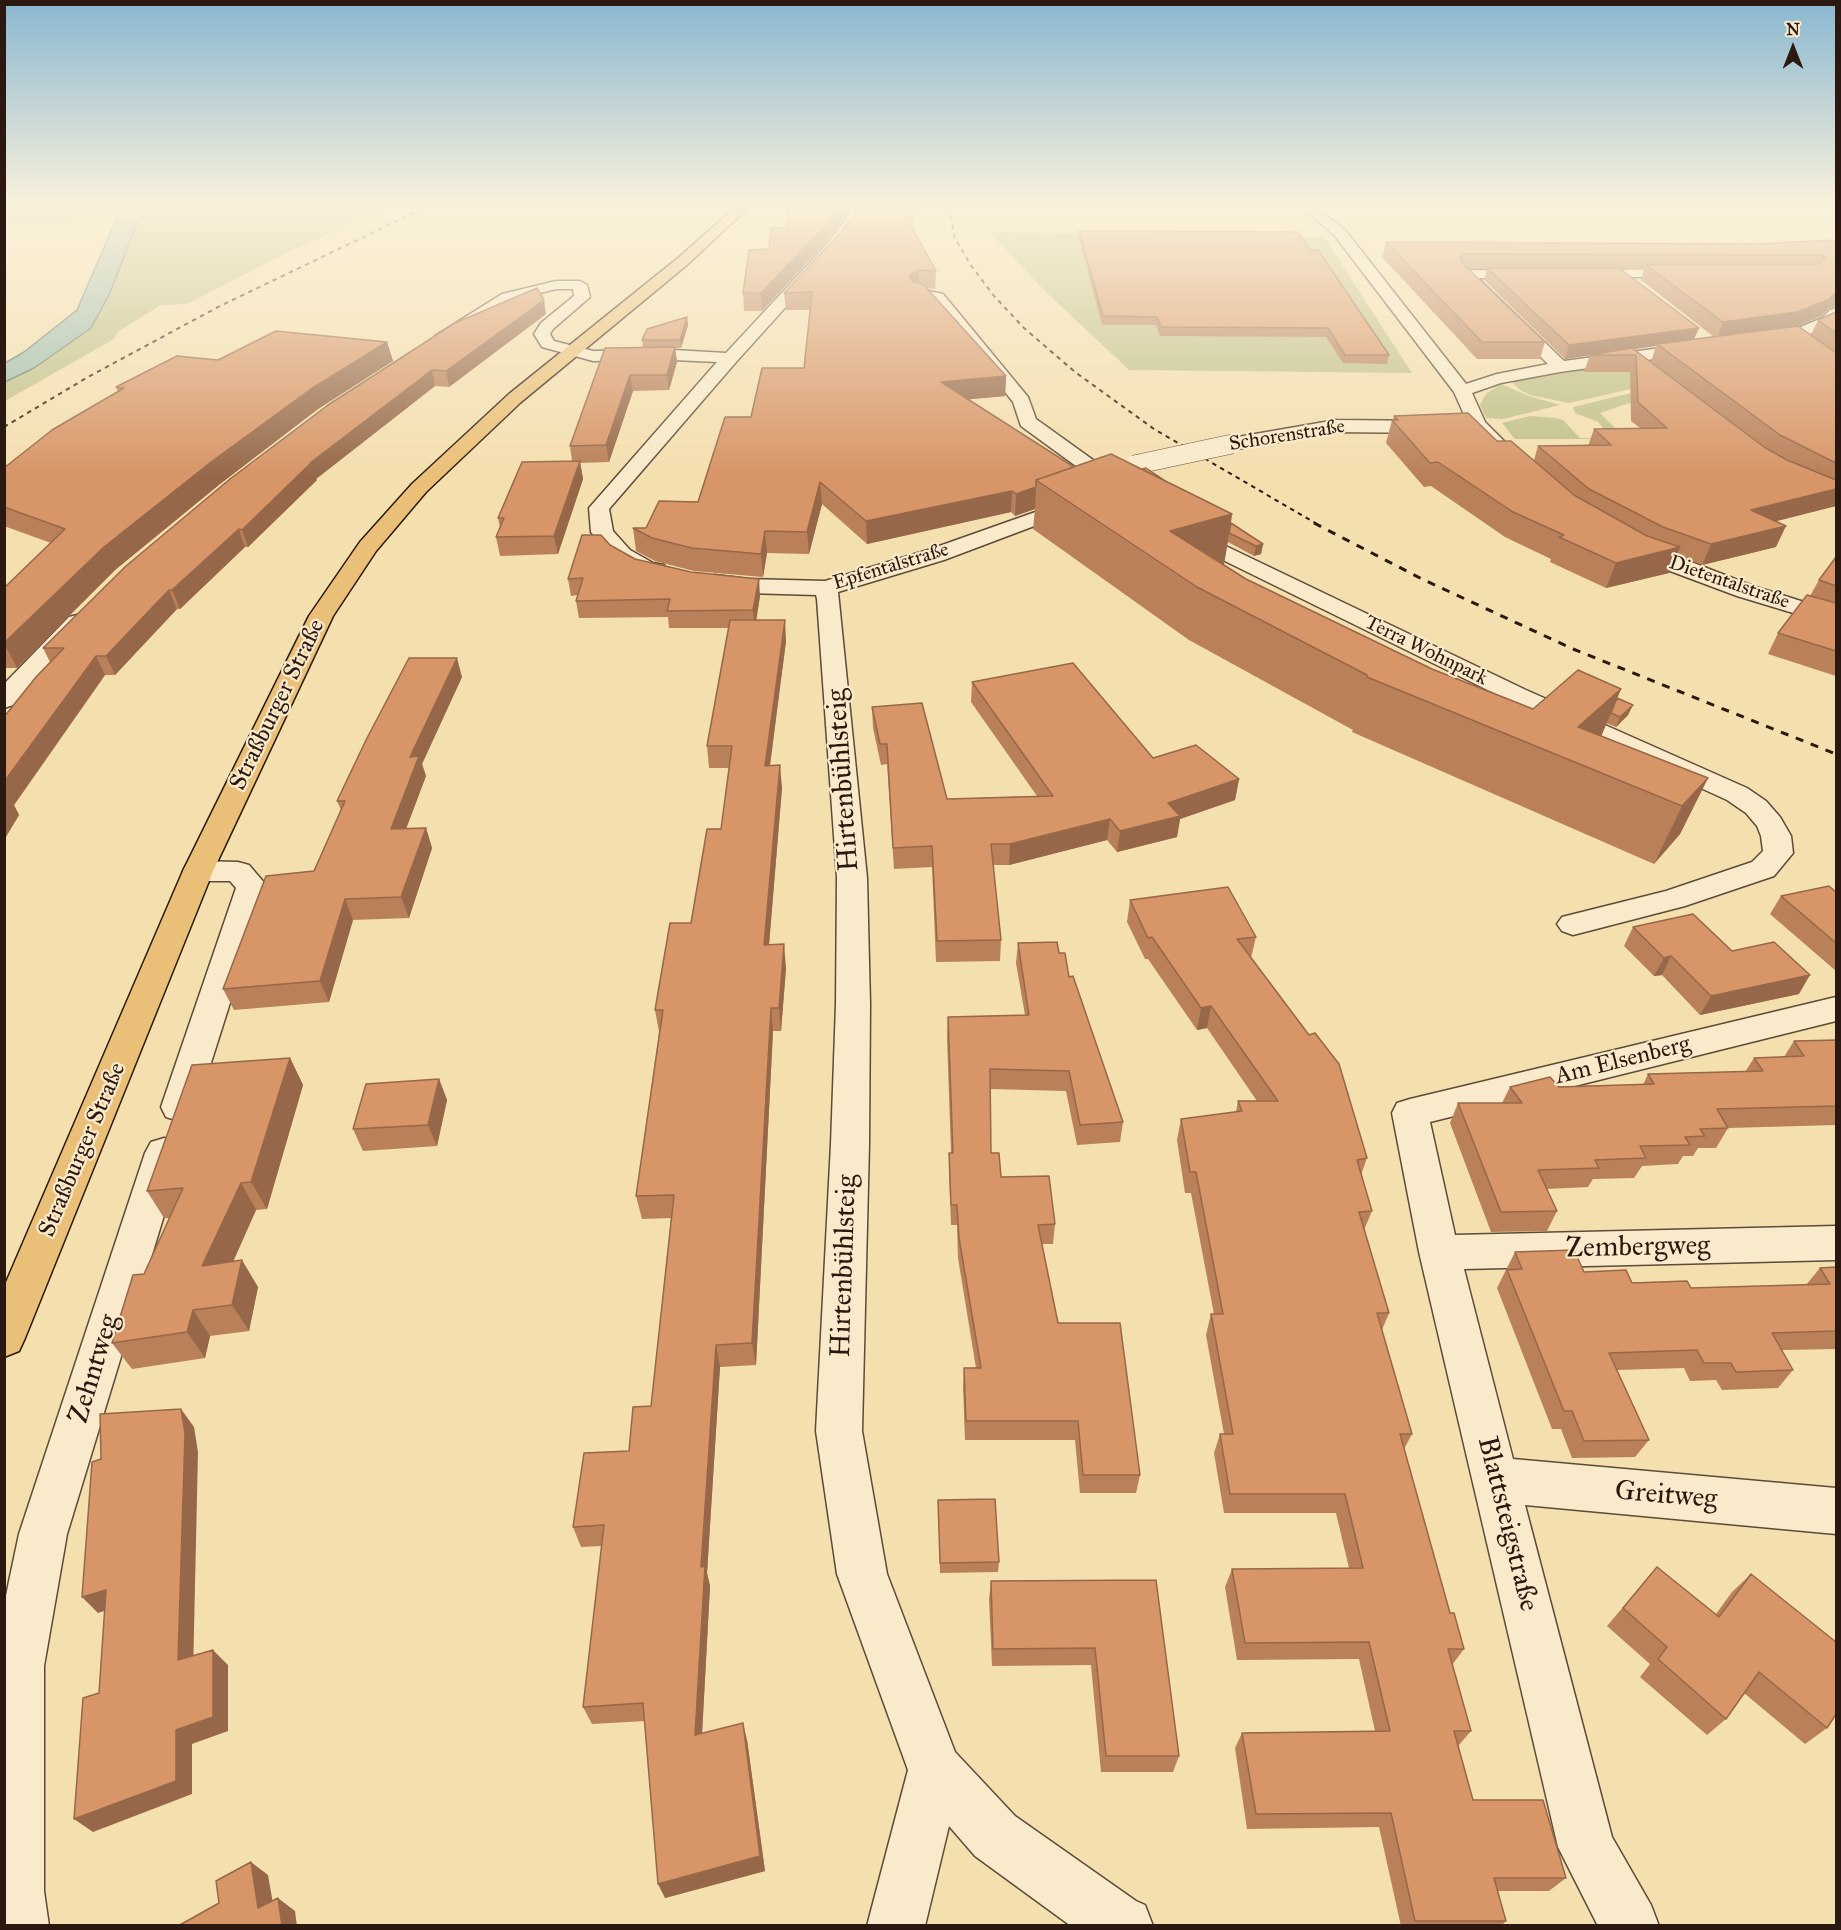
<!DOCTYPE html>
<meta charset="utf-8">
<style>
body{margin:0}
#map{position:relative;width:1841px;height:1930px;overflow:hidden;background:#f4dfaf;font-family:"IM FELL Great Primer",serif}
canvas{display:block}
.frame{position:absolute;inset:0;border:6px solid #2b1810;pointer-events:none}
.north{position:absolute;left:1763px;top:18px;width:60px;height:60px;-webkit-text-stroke:4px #f8eacb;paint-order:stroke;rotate:0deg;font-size:16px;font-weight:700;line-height:24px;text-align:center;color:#2b1810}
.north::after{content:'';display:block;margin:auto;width:21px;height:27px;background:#2b1810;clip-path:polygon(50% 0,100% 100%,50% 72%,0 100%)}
</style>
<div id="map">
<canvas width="1841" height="1930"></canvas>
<div class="frame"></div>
<div class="north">N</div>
</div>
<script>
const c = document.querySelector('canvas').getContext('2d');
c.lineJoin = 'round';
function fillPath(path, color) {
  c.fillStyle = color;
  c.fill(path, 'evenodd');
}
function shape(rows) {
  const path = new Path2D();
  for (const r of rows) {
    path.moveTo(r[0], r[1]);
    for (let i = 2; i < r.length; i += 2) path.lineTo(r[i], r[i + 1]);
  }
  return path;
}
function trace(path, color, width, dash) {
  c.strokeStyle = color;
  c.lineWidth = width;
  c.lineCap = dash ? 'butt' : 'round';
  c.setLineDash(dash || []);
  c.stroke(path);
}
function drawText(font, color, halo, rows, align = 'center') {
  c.font = font + ' "IM FELL Great Primer",serif';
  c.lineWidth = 4.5;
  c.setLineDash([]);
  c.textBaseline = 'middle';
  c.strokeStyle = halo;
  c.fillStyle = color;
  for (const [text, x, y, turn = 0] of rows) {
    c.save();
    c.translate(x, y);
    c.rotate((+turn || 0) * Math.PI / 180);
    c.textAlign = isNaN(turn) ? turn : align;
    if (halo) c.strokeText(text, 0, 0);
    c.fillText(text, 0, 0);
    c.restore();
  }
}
fillPath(shape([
 [4,207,128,207,118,215,44,225,5,226],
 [150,207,390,207,291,251,187,304,161,305,119,331,114,339,5,401,4,382,34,368,91,328,109,295,137,223],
 [989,232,1324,237,1412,373,1129,370,1046,292],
 [1588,369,1626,370,1653,384,1569,403,1530,395,1520,390,1511,381],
 [1501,384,1529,396,1560,405,1503,419,1486,418,1480,405,1483,399,1487,393],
 [1656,387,1662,392,1600,413,1626,439,1515,439,1502,423,1530,416,1557,418,1563,420,1580,438,1612,438,1598,422,1575,413,1573,407]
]), '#c0c087');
const water = shape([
 [128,207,150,207,137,223,109,295,91,328,34,368,5,382,5,363,24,352,77,310,118,215,128,207]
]);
fillPath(water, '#9cbcae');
trace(water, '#6f7a6f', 1.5);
const minor = shape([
 [852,207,864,207,858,222,839,248,736,362,609,509,613,531,630,550,653,563,664,565,667,570,664,575,656,577,638,573,614,560,591,532,589,508,717,362,673,360,593,361,542,347,534,334,541,323,574,296,573,289,556,289,512,300,449,339,437,339,435,336,502,294,556,281,580,281,587,285,590,297,553,329,550,334,554,341,593,351,673,350,726,353,829,242,845,221,852,207],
 [1302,207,1315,207,1345,230,1466,384,1497,374,1548,364,1460,277,1458,274,1460,271,1465,270,1534,271,1536,274,1534,277,1529,278,1478,278,1564,361,1698,343,1706,348,1698,353,1560,372,1501,383,1472,393,1485,422,1515,452,1512,456,1505,458,1498,456,1470,428,1454,392,1335,236,1302,207],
 [1688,269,1693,270,1695,273,1693,276,1583,278,1576,274,1583,270,1688,269],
 [919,289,943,294,1028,397,1036,419,1107,470,1116,488,1123,495,1120,499,1113,501,1100,496,1091,477,1021,426,1013,402,933,301,914,297,911,294,919,289],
 [1836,308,1836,321,1834,324,1800,338,1761,344,1753,339,1761,334,1791,331,1822,318,1830,310,1836,308],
 [1336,420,1433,421,1440,423,1442,427,1440,431,1433,433,1336,432,1232,450,1225,448,1222,444,1225,440,1232,438,1336,420],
 [1075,498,1082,500,1085,504,1082,508,944,560,838,592,867,878,870,1004,869,1144,862,1431,887,1574,955,1752,1015,1816,1136,1901,1145,1905,1153,1926,1071,1926,975,1856,949,1826,925,1926,867,1926,908,1770,837,1574,816,1431,831,1144,836,1004,837,878,817,599,816,595,747,593,715,589,707,587,704,582,707,577,715,575,747,579,825,581,928,550,1075,498],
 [1186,527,1526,690,1747,788,1766,801,1780,817,1791,836,1793,853,1774,876,1685,906,1573,935,1562,931,1557,924,1562,917,1666,891,1752,862,1763,851,1761,836,1757,826,1746,813,1727,800,1508,700,1178,538,1175,533,1178,528,1186,527],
 [1632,539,1753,586,1836,612,1836,626,1737,596,1638,559,1624,551,1621,546,1624,541,1632,539],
 [77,615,85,617,89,622,85,627,13,705,4,708,4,684,69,617,77,615],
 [198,861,238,862,249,865,267,886,197,1107,192,1117,179,1121,166,1117,161,1107,236,888,230,881,198,881,187,878,183,871,187,864,198,861],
 [1836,997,1836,1021,1430,1122,1455,1235,1836,1226,1836,1260,1464,1269,1513,1459,1836,1488,1836,1534,1525,1505,1612,1837,1651,1905,1659,1926,1598,1926,1558,1847,1419,1252,1392,1113,1397,1103,1410,1099,1836,997],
 [164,1138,177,1142,183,1153,67,1534,44,1666,44,1891,49,1926,4,1926,4,1605,19,1534,145,1153,151,1142,164,1138]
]);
const major = shape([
 [736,207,749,207,688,264,521,402,426,492,376,551,333,616,213,871,25,1338,19,1351,4,1357,4,1287,183,871,309,616,360,542,412,484,509,394,678,258,736,207]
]);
trace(minor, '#5d4a38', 3);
trace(major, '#2b1810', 3);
fillPath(minor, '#f8eacb');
fillPath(major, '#eac078');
trace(shape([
 [948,207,955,238,970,264,994,296,1024,328,1075,372,1154,429,1317,524],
 [4,427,88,377,218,307,426,207]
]), '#2b1810', 2, [4.5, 4.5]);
trace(shape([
 [1314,523,1422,579,1573,649,1836,754]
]), '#2b1810', 3, [8, 8]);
const minorBridge = shape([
 [1134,465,1232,444]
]);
trace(minorBridge, '#5d4a38', 20, []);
trace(minorBridge, '#f8eacb', 19);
fillPath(shape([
 [787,207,850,207,843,220,827,241,762,311,744,311,743,293,769,249,787,228],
 [912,227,936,271,935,289,927,288,1006,376,1005,396,968,399,1074,467,1167,482,1232,514,1231,523,1263,544,1261,554,1254,556,1228,542,1224,564,1223,564,1246,579,1432,669,1533,709,1621,689,1617,698,1628,715,1616,727,1606,723,1601,736,1708,778,1680,834,1654,864,1352,732,1353,730,1189,640,1033,529,1035,509,1015,516,1011,512,867,544,822,504,809,554,767,553,763,577,694,571,655,561,636,551,633,528,646,528,698,502,751,417,804,368,811,310,786,310,784,293],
 [1079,231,1310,250,1389,355,1387,364,1343,363,1326,337,1160,336,1156,325,1102,325,1079,238],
 [1836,240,1829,308,1821,316,1798,326,1811,335,1818,320,1836,312,1836,506,1775,521,1776,547,1702,565,1676,555,1669,573,1606,588,1550,562,1551,559,1505,537,1431,486,1424,487,1386,443,1392,420,1393,420,1394,416,1497,441,1534,460,1538,446,1588,446,1594,429,1640,428,1631,421,1630,372,1584,372,1590,355,1565,359,1484,280,1487,269,1468,269,1545,342,1540,359,1477,359,1382,257,1386,242,1755,244],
 [1621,269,1644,269,1641,280,1714,337,1694,339,1699,328],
 [1656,346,1651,362,1634,349],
 [546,314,449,387,435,386,316,479,317,480,248,547,245,547,180,609,177,609,115,675,105,675,14,805,19,815,4,840,4,717,50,662,43,648,328,405],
 [687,317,688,325,681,348,675,348,677,362,669,390,633,391,609,462,580,463,583,479,558,554,500,556,496,537,500,528,498,518,572,461,570,446,643,348,642,340],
 [387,342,393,361,318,409,220,484,115,570,17,668,4,668,4,588,51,543,4,526,4,468,118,392,116,387,218,360],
 [610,545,635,559,691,572,760,596,756,620,786,641,770,765,782,788,769,945,786,968,781,1031,773,1031,756,1365,720,1367,707,1573,710,1586,702,1734,747,1740,765,1871,665,1898,645,1721,592,1724,583,1707,602,1546,581,1547,573,1527,629,1451,651,1406,671,1218,642,1219,636,1196,659,1032,655,1010,691,923,721,829,729,768,709,768,707,746,729,628,669,628,668,617,579,618,576,601,578,595,571,596,568,579],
 [1836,557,1836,676,1768,654,1778,633,1810,596,1819,580],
 [462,677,422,764,426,776,406,829,426,828,432,848,409,918,353,920,329,1002,234,1010,223,989,314,871,341,810,337,801],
 [972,682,1153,758,1239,779,1235,800,1180,819,1177,837,1117,852,1107,840,1009,865,993,865,1001,940,1000,961,936,962,932,867,894,869,887,764,881,765,873,728,872,707,947,799,1037,796,971,702],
 [1836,892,1836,971,1770,914,1781,896],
 [1130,900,1256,937,1251,958,1367,1158,1361,1175,1372,1211,1364,1230,1389,1313,1382,1330,1412,1434,1404,1449,1450,1613,1464,1649,1452,1665,1471,1731,1458,1746,1473,1800,1566,1878,1549,1891,1498,1891,1506,1921,1501,1926,1401,1926,1379,1827,1247,1829,1235,1748,1242,1733,1375,1731,1359,1659,1237,1660,1225,1587,1232,1569,1349,1568,1336,1513,1224,1513,1214,1453,1220,1434,1224,1434,1206,1335,1211,1314,1214,1314,1191,1193,1185,1193,1177,1140,1181,1119,1236,1112,1238,1101,1257,1101,1207,1028,1197,1030,1148,959,1145,959,1127,922],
 [1633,927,1732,951,1799,994,1700,1015,1662,975,1654,976,1624,946],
 [1018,943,1059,953,1069,977,1123,1122,1120,1142,1077,1145,1066,1091,991,1089,991,1153,1001,1177,1055,1224,1053,1244,1042,1244,1058,1323,1140,1475,1136,1493,1080,1493,1075,1440,965,1440,963,1387,964,1368,976,1368,958,1258,957,1225,951,1225,949,1173,949,1153,951,1153,947,1037,948,1017,1025,1015,1016,963],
 [1836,1040,1836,1125,1728,1128,1716,1148,1698,1148,1693,1156,1683,1156,1678,1164,1642,1166,1634,1178,1593,1179,1588,1187,1547,1189,1557,1211,1547,1231,1491,1232,1450,1123,1458,1103,1502,1103,1510,1087,1643,1085,1648,1074,1745,1072,1754,1058,1784,1057,1794,1041],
 [290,1058,303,1085,267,1209,256,1210,233,1262,258,1287,249,1331,210,1336,205,1358,132,1369,112,1343,170,1218,164,1218,147,1191],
 [439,1079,447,1100,437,1146,363,1151,353,1129],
 [1515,1252,1584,1272,1632,1283,1691,1288,1806,1285,1820,1268,1836,1267,1836,1349,1782,1350,1793,1370,1778,1388,1722,1390,1716,1380,1690,1381,1684,1368,1617,1370,1649,1440,1635,1457,1572,1458,1561,1429,1552,1429,1497,1288],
 [938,1500,999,1562,998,1572,940,1573],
 [1657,1567,1716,1614,1732,1592,1751,1574,1827,1728,1805,1744,1744,1693,1726,1719,1707,1735,1640,1677,1650,1664,1607,1626],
 [1156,1580,1179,1756,1173,1772,1101,1772,1091,1665,992,1666,989,1599,991,1581]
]), '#b98059');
fillPath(shape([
 [841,207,850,207,843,220,827,241,762,311,761,293],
 [919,270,919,287,909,294,909,276],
 [1836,292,1836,306,1829,308,1821,316,1790,329,1717,339,1723,322],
 [544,300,546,314,449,387,446,371],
 [687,317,688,325,681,348,680,340],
 [1699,328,1693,341,1657,344,1656,346,1565,359,1569,345],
 [387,342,393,361,318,409,220,484,115,570,17,668,4,643,104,547,211,462,311,389],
 [675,347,677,362,669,390,667,375],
 [432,370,435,386,316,479,317,480,248,547,242,530,310,463],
 [630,375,633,391,609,462,606,445],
 [1006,376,1005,396,941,402,941,382],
 [580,461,583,479,558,554,554,536],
 [820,482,822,504,809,554,807,532],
 [1036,487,1035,509,1015,516,1016,494],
 [1836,489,1836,506,1742,530,1751,510],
 [1012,491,1011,512,867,544,866,521],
 [1232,514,1224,564,1180,576,1170,531],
 [1786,526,1776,547,1702,565,1711,544],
 [239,529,245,547,180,609,172,590],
 [765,531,767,553,763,577,761,554],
 [1263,544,1261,554,1254,556,1256,546],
 [1680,547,1669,573,1606,588,1616,563],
 [759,579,760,596,755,628,753,610],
 [169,590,177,609,115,675,106,656],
 [785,620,786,641,767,788,765,766],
 [96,656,105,675,14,805,19,815,4,840,4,782],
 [457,658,462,677,422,764,426,776,398,850,391,829,410,757],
 [1621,689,1598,744,1578,727],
 [1633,705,1628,715,1616,727,1620,717],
 [780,765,782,788,767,968,764,945],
 [1708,778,1680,834,1654,864,1682,806],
 [1239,779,1235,800,1180,819,1177,837,1117,852,1120,831,1168,803],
 [1110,819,1107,840,1009,865,1010,844],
 [426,828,432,848,409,918,401,897],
 [345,899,353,920,329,1002,320,981],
 [784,944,786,968,781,1031,779,1008],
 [1671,956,1662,975,1654,976,1664,958],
 [1810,975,1799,994,1700,1015,1711,996],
 [1211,1006,1207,1028,1197,1030,1201,1008],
 [771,1008,773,1031,756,1365,752,1343],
 [290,1058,303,1085,267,1209,251,1182],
 [439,1079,447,1100,437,1146,428,1125],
 [241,1183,256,1210,219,1293,202,1266],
 [242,1260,258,1287,249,1331,232,1305],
 [193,1310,210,1336,205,1358,187,1332],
 [716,1345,720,1367,707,1573,710,1586,701,1753,695,1735,701,1567],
 [181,1409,194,1427,198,1452,193,1675,178,1660],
 [106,1590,122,1605,98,1613,82,1597],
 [213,1650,228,1665,228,1731,192,1744,192,1794,93,1832,74,1819,176,1730],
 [743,1723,747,1740,765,1871,665,1898,658,1884],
 [251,1862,268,1875,276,1921,258,1908],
 [278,1898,295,1911,297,1926,282,1926]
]), '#966849');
const building = shape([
 [787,207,841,207,827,224,761,293,743,293,749,250,769,249,771,228,787,228,787,207],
 [860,207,912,207,912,227,936,271,919,270,909,276,913,282,923,284,1006,376,941,382,1074,467,1036,480,1036,487,1016,494,1012,491,866,521,820,482,807,532,765,531,761,554,692,548,652,538,633,528,646,528,659,501,698,502,725,417,751,417,762,368,804,368,812,292,784,293,840,233,860,207],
 [1079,231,1298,232,1310,250,1318,250,1389,355,1345,355,1328,328,1161,327,1157,317,1103,316,1079,231],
 [1836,240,1836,292,1828,300,1797,312,1723,322,1646,265,1816,265,1825,259,1822,255,1464,254,1460,257,1462,263,1545,342,1482,342,1386,242,1755,244,1836,240],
 [1487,268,1619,268,1699,328,1569,345,1487,268],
 [537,288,544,300,446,371,432,370,310,463,311,463,242,530,239,529,172,590,169,590,106,656,96,656,4,782,4,717,36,677,64,648,43,648,126,566,230,479,328,405,455,323,537,288],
 [1836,312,1836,333,1818,320,1836,312],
 [687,317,680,340,642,340,647,329,687,317],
 [1798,326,1836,353,1836,463,1780,435,1657,344,1798,326],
 [276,331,387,342,311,389,211,462,104,547,4,643,4,588,65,529,4,507,4,468,52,430,124,388,116,387,177,356,218,360,276,331],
 [675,347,667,375,630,375,606,445,570,446,605,348,675,347],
 [1632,348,1764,447,1787,460,1836,480,1836,489,1751,510,1786,526,1711,544,1663,527,1589,489,1538,446,1611,445,1594,429,1667,428,1638,402,1636,355,1590,355,1632,348],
 [1468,413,1497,441,1511,441,1574,495,1647,536,1680,547,1616,563,1559,537,1564,535,1513,512,1438,462,1430,463,1392,420,1398,420,1394,416,1468,413],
 [1111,454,1232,514,1170,531,1246,579,1432,669,1533,709,1578,670,1621,689,1578,727,1708,778,1682,806,1367,677,1367,675,1197,587,1036,480,1111,454],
 [580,461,554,536,496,537,504,518,498,518,522,462,580,461],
 [1146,468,1167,482,1142,469,1146,468],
 [1231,523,1263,544,1256,546,1229,533,1231,523],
 [582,535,601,535,610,545,635,559,691,572,759,579,753,610,667,611,670,599,576,601,583,578,568,579,582,535],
 [1836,557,1836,586,1819,580,1836,557],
 [1807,595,1836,603,1836,651,1778,633,1807,595],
 [730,620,785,620,765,766,780,765,764,945,784,944,779,1008,771,1008,752,1343,716,1345,701,1567,705,1566,695,1735,743,1723,760,1856,658,1884,643,1703,583,1707,604,1525,573,1527,584,1453,629,1451,633,1407,651,1406,674,1195,636,1196,663,1010,655,1010,670,923,691,923,707,829,721,829,732,746,707,746,730,620],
 [409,658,457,658,410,757,419,756,391,829,426,828,401,897,345,899,320,981,223,989,266,876,314,871,345,801,337,801,366,740,409,658],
 [1073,663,1153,758,1196,745,1239,779,1168,803,1180,816,1120,831,1110,819,1010,844,991,844,1001,940,937,941,932,846,893,848,887,744,880,744,872,707,922,703,947,799,1053,796,972,682,1073,663],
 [1617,698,1633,705,1620,717,1611,713,1617,698],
 [1829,886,1836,892,1836,943,1781,896,1829,886],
 [1228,887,1256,937,1237,939,1309,1035,1315,1033,1339,1064,1367,1158,1357,1160,1372,1211,1359,1212,1389,1313,1377,1313,1412,1434,1400,1434,1450,1613,1454,1613,1464,1649,1448,1649,1471,1731,1454,1731,1473,1800,1543,1800,1566,1878,1494,1878,1506,1921,1415,1921,1391,1813,1256,1814,1242,1733,1390,1731,1369,1642,1245,1643,1232,1569,1363,1568,1345,1494,1230,1494,1220,1434,1233,1434,1211,1314,1223,1314,1196,1172,1190,1172,1181,1119,1242,1111,1238,1101,1278,1101,1211,1006,1201,1008,1152,937,1148,938,1130,900,1228,887],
 [1693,914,1732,951,1774,942,1810,975,1711,996,1671,956,1664,958,1633,927,1693,914],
 [1057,942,1059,953,1065,953,1069,977,1073,976,1123,1122,1080,1125,1069,1071,990,1069,991,1153,999,1153,1001,1177,1049,1176,1055,1224,1038,1225,1058,1323,1120,1323,1140,1475,1083,1475,1078,1421,966,1421,964,1368,981,1368,959,1238,957,1205,951,1205,949,1153,953,1153,948,1017,1029,1015,1018,943,1057,942],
 [1836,1040,1836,1106,1717,1109,1728,1128,1700,1129,1705,1136,1685,1137,1690,1145,1640,1146,1646,1158,1595,1160,1599,1168,1538,1170,1557,1211,1501,1212,1458,1103,1522,1103,1510,1087,1550,1077,1559,1087,1654,1084,1648,1074,1763,1071,1754,1058,1804,1056,1794,1041,1836,1040],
 [290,1058,251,1182,241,1183,202,1266,242,1260,232,1305,193,1310,187,1332,112,1343,133,1275,144,1274,183,1188,147,1191,192,1065,290,1058],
 [439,1079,428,1125,353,1129,366,1084,439,1079],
 [1574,1250,1584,1272,1626,1270,1632,1283,1687,1281,1691,1288,1830,1284,1820,1268,1836,1267,1836,1331,1772,1333,1793,1370,1736,1372,1731,1363,1704,1363,1697,1350,1609,1353,1649,1440,1584,1441,1572,1411,1564,1411,1507,1270,1522,1269,1515,1252,1574,1250],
 [181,1409,185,1434,178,1660,213,1650,213,1717,176,1730,176,1781,74,1819,83,1698,99,1693,106,1590,82,1597,92,1462,101,1459,100,1414,181,1409],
 [995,1499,999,1562,940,1563,938,1500,995,1499],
 [1657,1567,1719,1617,1751,1574,1836,1642,1836,1714,1827,1728,1759,1672,1726,1719,1658,1659,1667,1647,1623,1608,1657,1567],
 [1156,1580,1179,1756,1106,1756,1095,1648,993,1649,991,1581,1156,1580],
 [251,1862,258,1908,278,1898,282,1926,178,1926,219,1903,216,1881,251,1862]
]);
fillPath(building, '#d79568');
trace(building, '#966849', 1.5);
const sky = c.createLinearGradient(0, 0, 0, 477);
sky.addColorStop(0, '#89b7d1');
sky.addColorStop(0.43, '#faf1db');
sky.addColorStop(1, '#faf1db00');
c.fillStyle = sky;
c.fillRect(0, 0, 1841, 477);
drawText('20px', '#2b1810', '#f8eacb', [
 ["Schorenstraße",1287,436,-9],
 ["Epfentalstraße",891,567,-17],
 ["Dietentalstraße",1729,583,19],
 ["Terra Wohnpark",1426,651,26]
]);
drawText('24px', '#2b1810', '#f8eacb', [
 ["Straßburger Straße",278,705,-64],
 ["Am Elsenberg",1623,1061,-14],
 ["Straßburger Straße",83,1150,-67]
]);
drawText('28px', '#2b1810', '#f8eacb', [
 ["Hirtenbühlsteig",844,780,-94],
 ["Zembergweg",1638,1248,-1],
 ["Hirtenbühlsteig",845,1266,-88],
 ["Zehntweg",95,1369,-73],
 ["Greitweg",1666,1496,5],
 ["Blattsteigstraße",1507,1524,76]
]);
</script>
